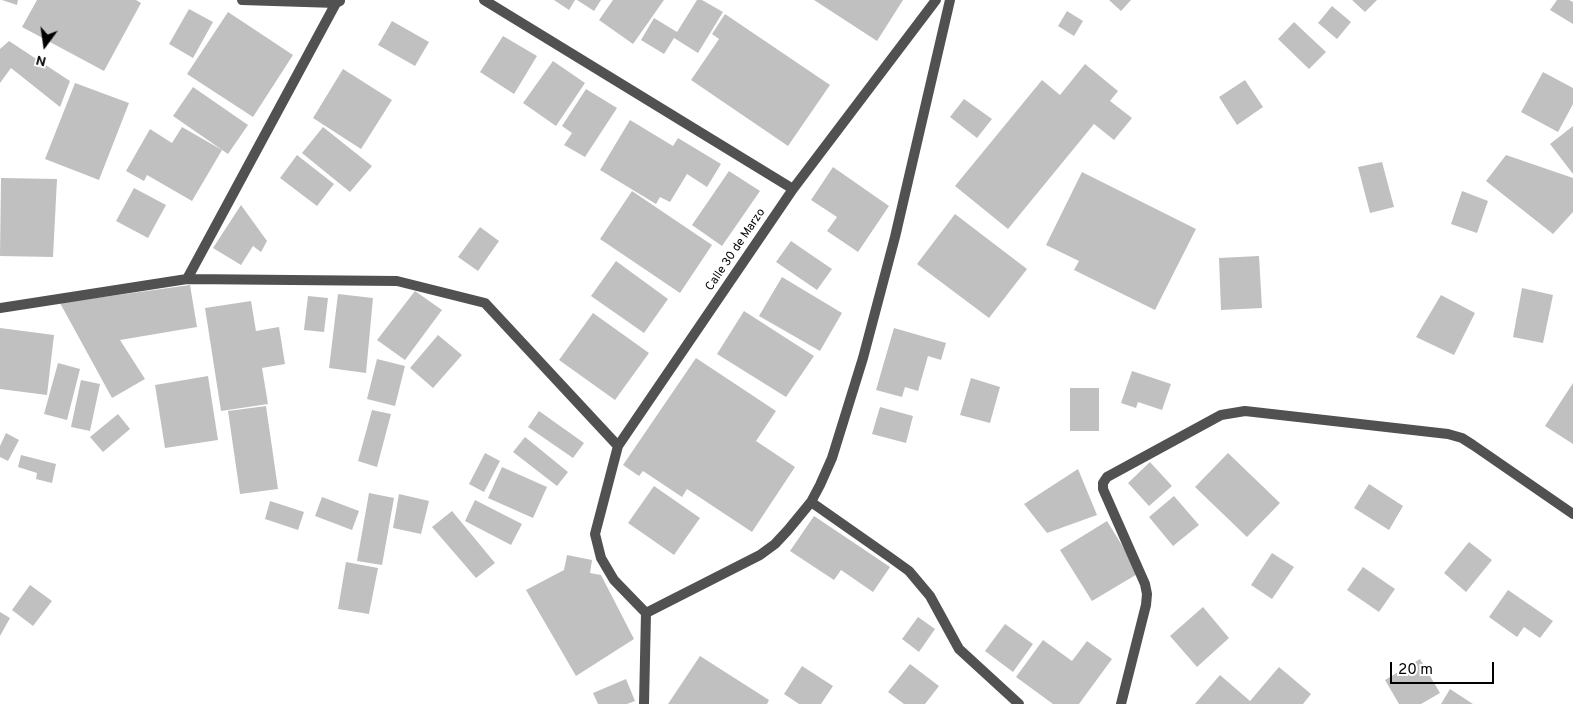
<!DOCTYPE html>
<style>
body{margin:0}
#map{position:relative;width:1573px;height:704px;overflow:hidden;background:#fff;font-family:Overpass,sans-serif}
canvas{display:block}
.north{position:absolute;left:20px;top:20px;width:50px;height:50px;-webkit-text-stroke:4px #fff;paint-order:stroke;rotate:194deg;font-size:14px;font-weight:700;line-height:20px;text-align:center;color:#000}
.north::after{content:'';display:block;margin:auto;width:18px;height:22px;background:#000;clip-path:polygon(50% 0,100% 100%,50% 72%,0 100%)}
.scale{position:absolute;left:1390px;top:662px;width:104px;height:22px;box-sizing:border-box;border:2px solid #000;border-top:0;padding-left:6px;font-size:15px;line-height:18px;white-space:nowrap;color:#000;-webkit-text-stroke:4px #fff;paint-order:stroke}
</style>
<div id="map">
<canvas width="1573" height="704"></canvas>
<div class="north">N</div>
<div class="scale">20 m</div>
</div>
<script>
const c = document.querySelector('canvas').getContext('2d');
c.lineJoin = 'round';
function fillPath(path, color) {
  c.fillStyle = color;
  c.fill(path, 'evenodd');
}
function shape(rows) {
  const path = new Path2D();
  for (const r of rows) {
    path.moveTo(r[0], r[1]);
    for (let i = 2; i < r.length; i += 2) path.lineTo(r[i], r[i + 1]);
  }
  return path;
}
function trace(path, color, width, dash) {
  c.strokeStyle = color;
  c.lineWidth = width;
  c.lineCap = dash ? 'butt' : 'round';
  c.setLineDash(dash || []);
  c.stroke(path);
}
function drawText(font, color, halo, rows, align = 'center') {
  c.font = font + ' Overpass,sans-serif';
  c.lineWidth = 4;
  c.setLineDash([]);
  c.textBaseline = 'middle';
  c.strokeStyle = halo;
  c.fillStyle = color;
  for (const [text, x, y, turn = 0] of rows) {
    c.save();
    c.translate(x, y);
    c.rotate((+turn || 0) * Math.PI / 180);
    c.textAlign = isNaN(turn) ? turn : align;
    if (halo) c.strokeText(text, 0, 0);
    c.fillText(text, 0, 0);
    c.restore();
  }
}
fillPath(shape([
 [2,0,18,0,17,5],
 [37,0,136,0,141,3,104,71,22,27],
 [554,0,575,0,569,10],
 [577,0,601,0,594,11],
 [613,0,664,0,633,44,599,20],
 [697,0,702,0,723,12,698,53,674,38,664,54,641,40,654,18,677,32],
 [814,0,903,0,877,41],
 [1109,0,1131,0,1121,11],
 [1352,0,1377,0,1365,12],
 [1557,0,1569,0,1573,2,1573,24,1550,10],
 [1332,6,1351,22,1337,39,1318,23],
 [189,9,213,22,193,58,169,44],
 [1067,11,1083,21,1074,36,1058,26],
 [228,12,293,55,253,117,187,74],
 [725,14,830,85,788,146,691,80,719,39,712,34],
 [392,21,429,42,415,66,378,45],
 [1294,22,1326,52,1309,69,1278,39],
 [503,36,537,56,514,94,480,72],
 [9,41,70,81,60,107,11,68,0,83,0,49],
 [553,61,585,83,556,126,523,103],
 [1085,64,1118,91,1110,101,1132,118,1114,140,1094,124,1008,229,955,186,1042,80,1060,95],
 [343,69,392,100,361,149,313,118],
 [1543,72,1573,88,1573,104,1558,132,1521,112],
 [1245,80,1263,107,1237,125,1219,97],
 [75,83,129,103,99,180,45,159],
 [193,87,248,125,228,154,173,116],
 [586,89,617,108,585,157,564,145,572,133,562,126],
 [964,99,992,119,977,138,950,117],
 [630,120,673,146,678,138,721,164,707,187,687,174,670,202,660,197,656,204,600,170],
 [1573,126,1573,174,1550,144],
 [182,127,222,150,192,201,147,175,144,181,126,171,150,129,172,143],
 [323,127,372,166,350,192,302,153],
 [297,155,334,184,317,206,280,178],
 [1506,155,1573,178,1573,212,1553,234,1486,181],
 [1382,162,1394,207,1370,213,1358,167],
 [833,167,889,206,858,252,827,231,837,217,811,200],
 [729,171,760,191,722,246,692,225],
 [1082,172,1196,229,1155,310,1074,270,1079,261,1046,245],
 [1,178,57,179,53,257,0,256],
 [134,188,166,205,148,238,116,221],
 [632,191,712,245,680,293,600,239],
 [1462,191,1488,201,1477,233,1451,224],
 [241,205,267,241,261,252,253,246,241,265,213,248],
 [955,214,1027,269,989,318,917,264],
 [480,227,499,241,478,271,458,257],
 [791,241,832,269,817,290,776,262],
 [1259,256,1262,308,1221,310,1219,258],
 [616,261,668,299,644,333,591,296],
 [782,277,842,313,820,351,759,316],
 [190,285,197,327,120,340,145,379,112,398,60,303],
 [1522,288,1553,295,1543,343,1513,337],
 [415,291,442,310,405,360,377,340],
 [338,294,373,298,366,373,329,368],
 [1441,295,1475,313,1454,355,1416,337],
 [308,296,328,298,324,332,304,330],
 [251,301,256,331,279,327,285,364,262,368,268,404,221,411,205,308],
 [744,311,814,356,786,397,717,354],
 [593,313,649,353,615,400,559,360],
 [0,328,54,335,47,395,0,389],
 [894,328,946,343,941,360,928,356,918,391,905,387,902,397,876,390],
 [438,335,462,355,433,388,410,368],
 [696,358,776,411,756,441,795,467,752,532,687,489,682,497,643,471,639,476,623,465],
 [377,359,405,366,395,406,367,399],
 [58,363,80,369,67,420,44,414],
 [1132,371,1171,384,1162,410,1138,402,1136,408,1121,403],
 [208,376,218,440,165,448,155,385],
 [971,378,1000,387,990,423,960,415],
 [81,380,100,384,90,431,71,427],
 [1573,383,1573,444,1545,426],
 [1070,388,1099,388,1099,431,1070,431],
 [266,406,278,489,240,494,228,411],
 [880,407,913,416,906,443,872,434],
 [372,410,391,414,377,467,358,461],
 [539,411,584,443,573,458,528,427],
 [118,414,130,429,103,452,90,437],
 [6,433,19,440,8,461,0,457,0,446],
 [525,437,568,472,557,486,513,452],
 [485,453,500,461,484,492,469,484],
 [1228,453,1280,503,1247,537,1195,487],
 [21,455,56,464,52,483,36,479,37,473,18,467],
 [1150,462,1172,486,1149,506,1128,483],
 [502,467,547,487,533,518,488,498],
 [1078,469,1097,515,1047,533,1024,504],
 [1369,484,1403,506,1389,530,1354,508],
 [654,486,700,518,674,555,628,523],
 [369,493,394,498,382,565,357,561],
 [399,494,429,501,421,534,393,528],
 [1174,496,1199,525,1173,546,1149,517],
 [322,497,359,511,352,530,315,516],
 [475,500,522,524,511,545,465,521],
 [270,501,304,512,298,530,265,519],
 [452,511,495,563,476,578,432,527],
 [814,516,890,567,873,592,841,570,834,580,790,551],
 [1107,521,1139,573,1092,601,1060,550],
 [1469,542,1492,560,1466,592,1444,573],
 [1272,553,1294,567,1272,599,1251,585],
 [567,555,592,560,590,573,601,575,634,639,576,676,526,590,564,570],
 [346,562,378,568,369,614,338,609],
 [1363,567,1395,589,1379,612,1347,590],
 [30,585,52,601,33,626,12,610],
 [1508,590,1553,621,1540,638,1524,627,1517,637,1489,617],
 [1203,607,1229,638,1197,667,1170,636],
 [0,612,10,618,0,636],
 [918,617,935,629,919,652,902,639],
 [1005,624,1033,644,1013,672,985,651],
 [1043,640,1072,661,1087,641,1112,659,1079,704,1053,704,1016,677],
 [700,656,769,700,767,704,668,704],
 [1420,659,1440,693,1421,704,1399,704,1385,680],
 [910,664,939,686,925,704,904,704,888,692],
 [802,666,833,686,821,704,799,704,784,694],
 [1279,667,1311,694,1303,704,1195,704,1220,675,1250,701],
 [626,679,635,701,627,704,598,704,593,693],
 [1450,689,1473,704,1441,704]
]), '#c0c0c0');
trace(shape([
 [242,0,336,3,340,1],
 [484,0,793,189],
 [187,279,336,3],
 [0,308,187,279,397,281,485,303,618,446],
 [811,502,891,558,909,571,930,596,959,649,1019,704],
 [646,613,760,555,775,544,788,530,811,502,820,485,832,458,863,358,895,237,950,0],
 [644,704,646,613,614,580,601,558,595,534,618,446,793,189,936,0],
 [1121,704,1146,605,1147,594,1145,584,1103,489,1103,483,1107,477,1221,415,1245,411,1448,434,1462,438,1473,445,1573,514]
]), '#515151', 10);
drawText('12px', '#000', '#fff', [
 ["Calle 30 de Marzo",736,250,-56]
]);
</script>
